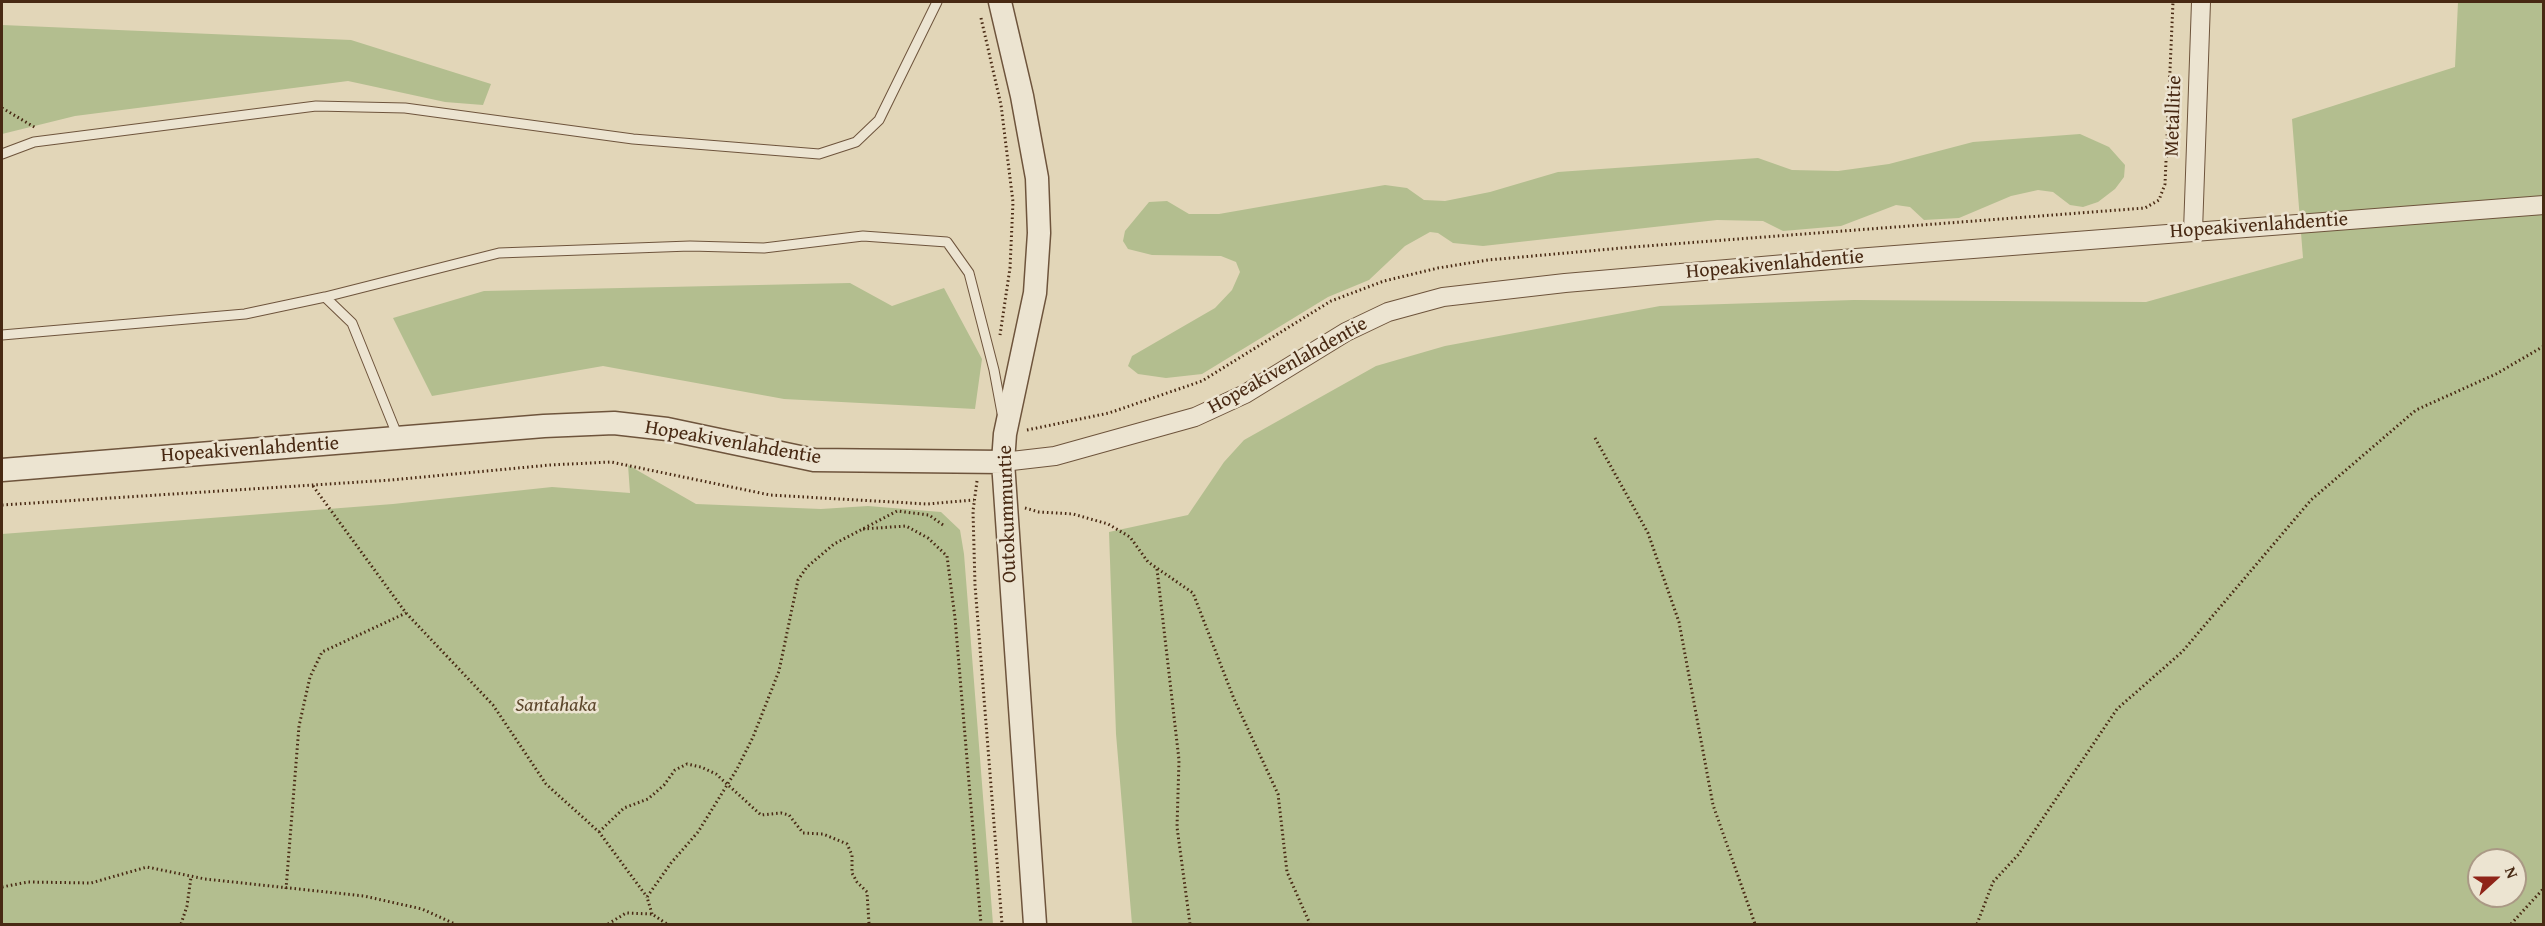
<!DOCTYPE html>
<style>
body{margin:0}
#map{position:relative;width:2545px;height:926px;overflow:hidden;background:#e2d6b8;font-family:"Gentium Book Plus",serif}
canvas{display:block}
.frame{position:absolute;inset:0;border:3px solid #482913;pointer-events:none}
.north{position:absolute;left:2467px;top:848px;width:60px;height:60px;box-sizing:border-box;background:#ece4d1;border:2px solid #aa9985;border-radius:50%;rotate:69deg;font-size:16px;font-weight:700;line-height:24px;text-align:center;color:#482913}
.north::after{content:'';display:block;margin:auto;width:21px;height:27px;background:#8f2418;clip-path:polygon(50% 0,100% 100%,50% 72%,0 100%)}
</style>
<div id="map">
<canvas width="2545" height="926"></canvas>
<div class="frame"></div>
<div class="north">N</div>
</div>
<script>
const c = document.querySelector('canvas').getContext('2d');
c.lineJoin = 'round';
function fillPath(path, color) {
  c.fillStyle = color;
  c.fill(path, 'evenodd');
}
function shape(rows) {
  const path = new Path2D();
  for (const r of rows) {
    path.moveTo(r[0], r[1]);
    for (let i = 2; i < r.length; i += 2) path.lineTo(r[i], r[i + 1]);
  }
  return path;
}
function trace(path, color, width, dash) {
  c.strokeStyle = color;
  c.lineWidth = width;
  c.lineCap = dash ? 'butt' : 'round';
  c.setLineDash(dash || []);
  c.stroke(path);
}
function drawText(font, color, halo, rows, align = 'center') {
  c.font = font + ' "Gentium Book Plus",serif';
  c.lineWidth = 5;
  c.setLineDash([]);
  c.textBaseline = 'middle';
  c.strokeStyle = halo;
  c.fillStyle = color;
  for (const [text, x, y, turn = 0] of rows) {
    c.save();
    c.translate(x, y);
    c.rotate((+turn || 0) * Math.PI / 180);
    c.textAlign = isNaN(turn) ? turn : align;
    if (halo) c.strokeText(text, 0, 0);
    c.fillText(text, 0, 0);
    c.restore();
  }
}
fillPath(shape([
 [2458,2,2543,2,2543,924,1132,924,1116,734,1109,532,1188,515,1224,462,1244,440,1376,366,1445,346,1660,306,1854,300,2146,302,2303,258,2292,119,2455,67],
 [2479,860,2515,860,2515,896,2479,896],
 [2,25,351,40,491,84,483,105,445,102,348,81,75,116,2,134],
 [2080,134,2109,147,2125,165,2124,177,2115,189,2098,202,2083,207,2070,205,2053,192,2038,190,2011,196,1959,218,1924,220,1910,207,1896,205,1841,226,1783,231,1763,221,1717,220,1483,246,1453,243,1438,233,1430,232,1405,246,1369,280,1328,297,1202,374,1166,378,1138,374,1128,366,1132,356,1215,308,1232,290,1240,272,1236,262,1221,256,1152,255,1128,249,1123,241,1125,231,1149,202,1167,201,1189,214,1219,214,1385,185,1407,188,1424,200,1445,201,1490,192,1558,172,1758,158,1792,170,1838,171,1889,164,1973,142],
 [850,283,892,306,944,288,982,359,975,409,784,399,603,366,432,396,393,318,484,291],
 [628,465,696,504,821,509,868,506,941,512,960,530,964,554,993,924,2,924,2,534,393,504,552,487,630,493]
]), '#b3be8f');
const service = shape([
 [2,154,34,142,316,106,405,108,633,139,819,154,856,142,879,120,937,2],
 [325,297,499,253,690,246,764,248,863,236,947,242,969,273,994,370,1002,413],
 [2,335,245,314,325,297,352,323,398,437]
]);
const minor = shape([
 [2193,231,2201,2],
 [1003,462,1055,456,1195,417,1245,394,1346,332,1388,312,1443,297,1565,283,1843,259,2544,205]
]);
const tertiary = shape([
 [1000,2,1022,96,1037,178,1039,233,1035,293,1005,434,1003,462,1035,924],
 [2,470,544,426,614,423,667,429,814,460,1003,462]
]);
trace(service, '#6e543c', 11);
trace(minor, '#6e543c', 20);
trace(tertiary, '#6e543c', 25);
trace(shape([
 [981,18,1001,105,1013,202,1010,268,1000,335],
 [2,108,36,128],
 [1027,430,1109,413,1202,381,1331,301,1384,281,1438,268,1488,260,1633,247,2145,208,2159,200,2165,184,2173,2],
 [1595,438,1648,533,1679,622,1713,805,1755,924],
 [977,481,973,511,975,585,1002,924],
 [313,486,406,613,493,705,546,784,599,832,647,897],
 [2,505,391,480,550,465,611,462,770,495,927,504,974,500],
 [1025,508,1039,512,1073,514,1108,524,1130,537,1148,562,1193,593,1234,699,1278,794,1287,872,1310,924],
 [863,529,906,526,928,538,947,556,955,618,981,924],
 [1157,569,1179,760,1177,827,1190,924],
 [599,832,624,808,648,799,664,785,675,770,687,764,701,767,716,774,761,815,781,813,789,815,803,833,823,834,847,844,852,855,852,873,857,882,867,892,869,924],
 [2,887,28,882,91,883,147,867,205,879,364,896,422,909,455,924],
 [286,889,299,726,310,677,322,652,406,613],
 [652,914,647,897,671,863,698,832,737,769,753,737,779,671,798,580,807,567,834,544,897,511,929,515,943,525],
 [181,924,187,906,191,877],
 [608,924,626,913,652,914,667,924],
 [1977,924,1993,882,2018,855,2117,709,2182,652,2311,500,2416,410,2496,374,2544,346],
 [2511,924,2544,888]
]), '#482913', 3, [1.5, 3]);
trace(service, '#ece4d1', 9);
trace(minor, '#ece4d1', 18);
trace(tertiary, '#ece4d1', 22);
drawText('20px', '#482913', '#ece4d1', [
 ["Metallitie",2174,116,-88],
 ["Hopeakivenlahdentie",2259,226,-4],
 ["Hopeakivenlahdentie",1775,265,-5],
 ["Hopeakivenlahdentie",1288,366,-29],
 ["Hopeakivenlahdentie",733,443,10],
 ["Hopeakivenlahdentie",250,450,-4],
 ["Outokummuntie",1008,514,-92]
]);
drawText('italic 20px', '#5d472c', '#ece4d1', [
 ["Santahaka",556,706]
]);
</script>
